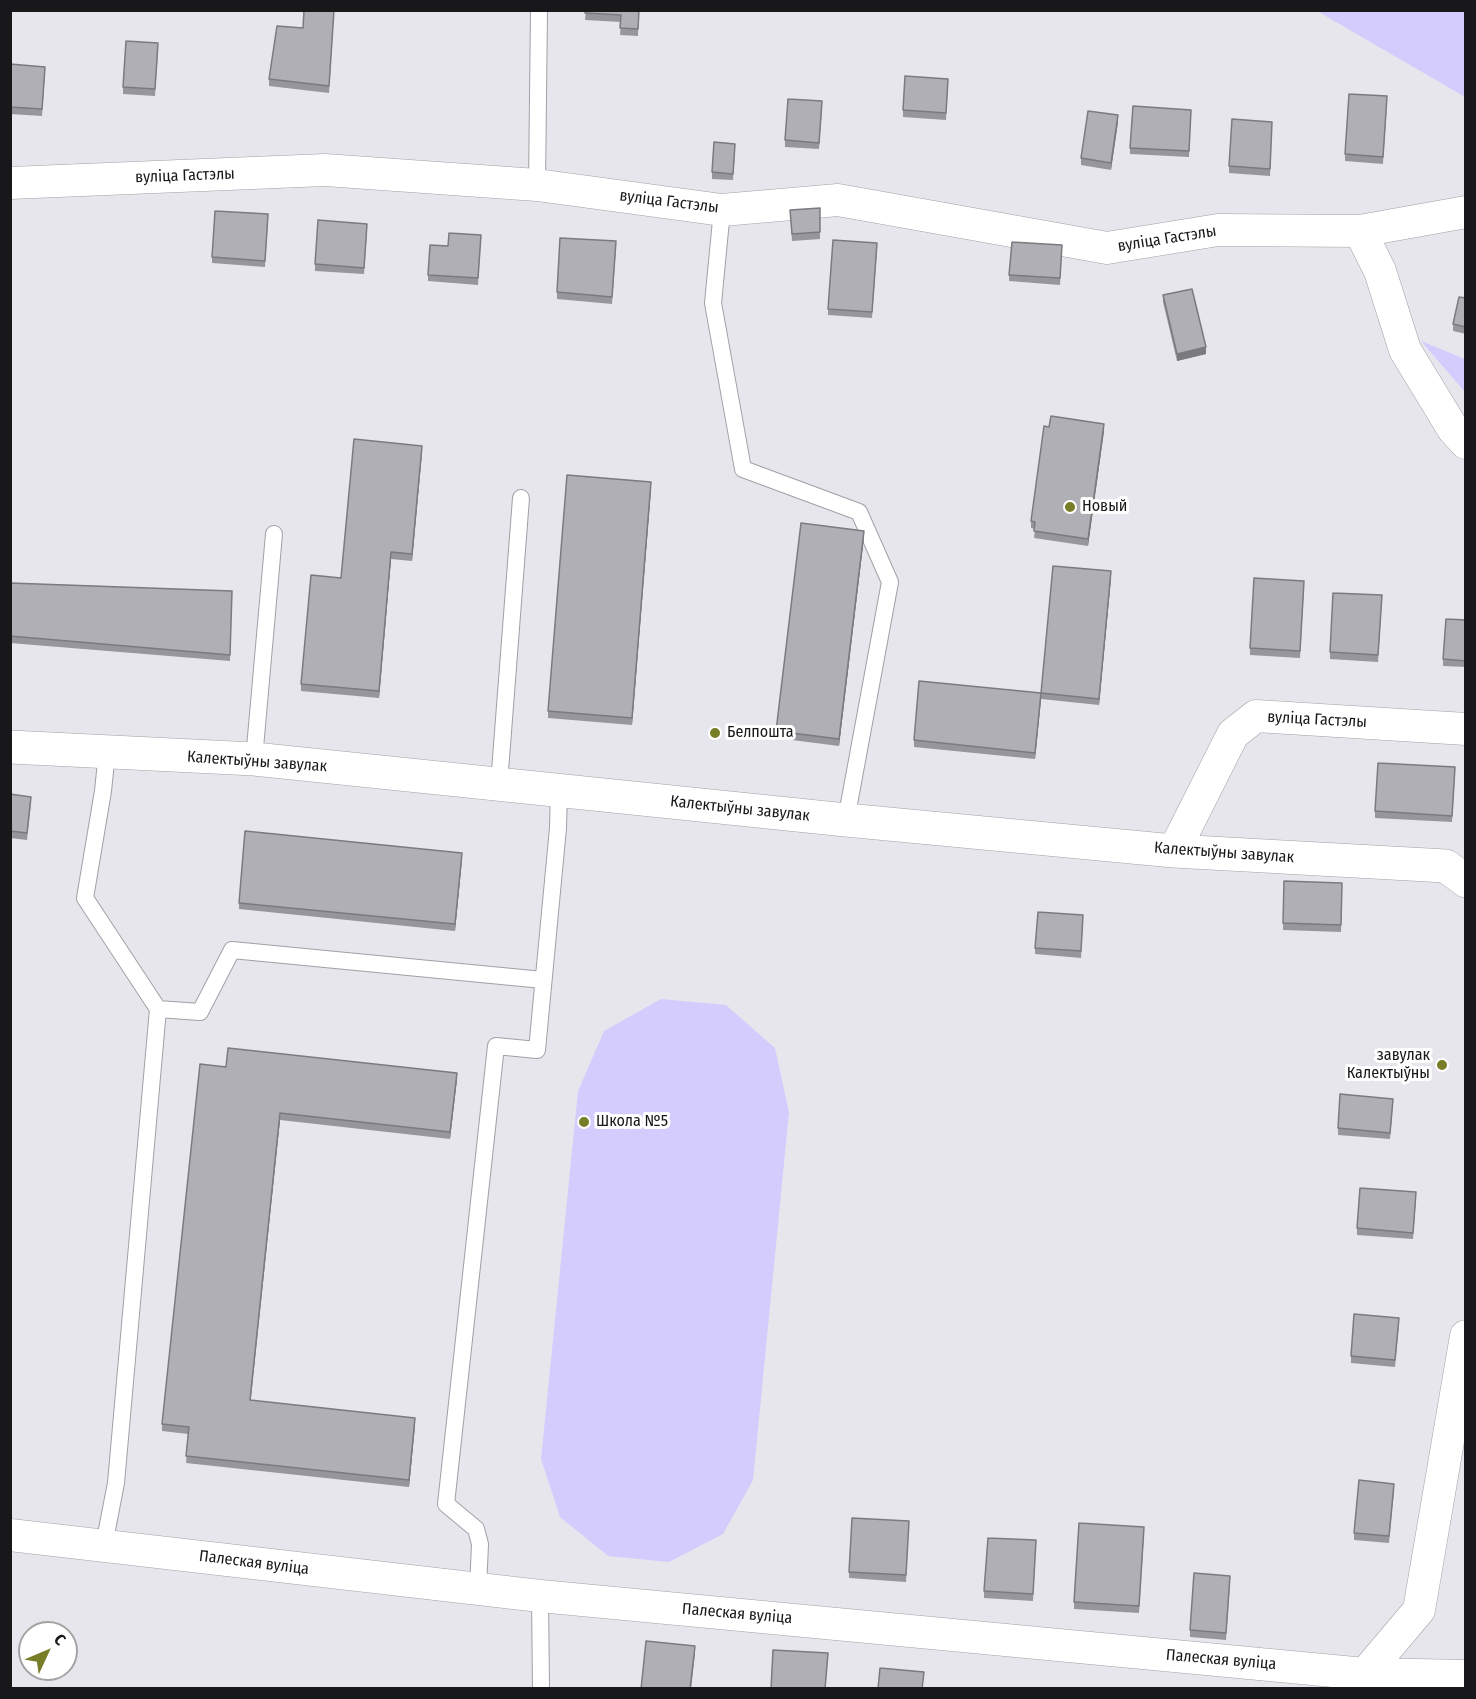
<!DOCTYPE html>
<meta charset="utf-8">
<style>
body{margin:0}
#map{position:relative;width:1476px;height:1699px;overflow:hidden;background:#e7e6ed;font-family:"Fira Sans Condensed",sans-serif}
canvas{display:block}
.frame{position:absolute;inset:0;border:12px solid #18181a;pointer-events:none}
.north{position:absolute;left:18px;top:1621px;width:60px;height:60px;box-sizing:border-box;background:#fff;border:2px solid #a3a3a3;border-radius:50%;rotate:46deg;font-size:16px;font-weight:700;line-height:24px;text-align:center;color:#18181a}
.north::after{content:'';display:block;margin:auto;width:21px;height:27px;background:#787d27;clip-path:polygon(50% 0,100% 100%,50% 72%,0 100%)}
</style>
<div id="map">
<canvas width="1476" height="1699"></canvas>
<div class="frame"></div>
<div class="north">С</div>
</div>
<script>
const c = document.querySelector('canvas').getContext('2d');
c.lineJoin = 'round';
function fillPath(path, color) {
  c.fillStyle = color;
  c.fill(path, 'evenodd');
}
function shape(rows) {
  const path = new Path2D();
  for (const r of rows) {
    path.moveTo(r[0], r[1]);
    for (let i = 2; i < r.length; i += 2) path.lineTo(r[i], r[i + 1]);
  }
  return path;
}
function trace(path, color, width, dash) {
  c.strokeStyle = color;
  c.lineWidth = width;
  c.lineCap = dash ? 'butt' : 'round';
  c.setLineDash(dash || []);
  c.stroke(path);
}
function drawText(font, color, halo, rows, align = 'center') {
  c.font = font + ' "Fira Sans Condensed",sans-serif';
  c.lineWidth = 6;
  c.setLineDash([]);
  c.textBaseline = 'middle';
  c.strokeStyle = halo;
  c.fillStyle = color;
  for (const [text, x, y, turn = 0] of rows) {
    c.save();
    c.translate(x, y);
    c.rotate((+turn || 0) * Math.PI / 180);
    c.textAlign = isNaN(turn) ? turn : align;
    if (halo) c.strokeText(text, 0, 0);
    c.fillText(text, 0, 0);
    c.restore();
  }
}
fillPath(shape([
 [1317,11,1465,11,1465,97],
 [1421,341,1465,359,1465,392],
 [661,999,726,1005,775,1048,789,1112,753,1480,723,1534,669,1562,608,1556,560,1517,541,1459,578,1091,604,1031]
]), '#d4ccfc');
const lane = shape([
 [537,185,539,10],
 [722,210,713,303,743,469,859,512,890,582,846,820],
 [107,752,103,791,85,898,158,1009,200,1012,232,950,543,980],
 [254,759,274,534],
 [499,784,521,498],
 [104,1545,116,1483,158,1009],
 [478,1589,480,1544,476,1529,446,1504,496,1046,537,1050,558,828,559,791],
 [540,1596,541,1688]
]);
const street = shape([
 [10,183,325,170,537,185,722,210,838,200,1107,248,1218,230,1360,231,1466,212],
 [1360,231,1380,271,1405,350,1453,429,1466,443],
 [1174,851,1233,734,1256,716,1466,729],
 [10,1535,540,1596,1365,1674,1466,1676],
 [1361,1688,1365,1674,1419,1610,1466,1336]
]);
const secondary = shape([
 [10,747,254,759,846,820,1174,851,1446,866,1466,881]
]);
trace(lane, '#a1a0a7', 18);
trace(street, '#a1a0a7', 33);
trace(secondary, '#a1a0a7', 34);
trace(lane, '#fff', 16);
trace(street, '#fff', 32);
trace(secondary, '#fff', 33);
fillPath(shape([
 [334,10,329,93,269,86,269,79,303,28],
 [586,10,639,10,638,36,620,35,621,22,585,20],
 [158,50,155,96,123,94,123,87],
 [10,64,45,73,42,116,10,114],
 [948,86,946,120,903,117,903,110],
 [1387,103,1383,164,1345,161,1345,154],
 [822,108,819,149,785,147,785,140],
 [1191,110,1189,157,1130,154,1130,148],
 [1118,122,1111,170,1081,165,1081,158],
 [1272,129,1270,176,1229,173,1229,166],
 [735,150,733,180,712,179,712,172],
 [820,208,820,239,792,241,790,210],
 [268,221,265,267,212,263,212,257],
 [367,230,364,274,315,271,315,264],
 [481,235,478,285,428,281,428,275,448,246],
 [1062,245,1060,285,1009,281,1009,275],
 [616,248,612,304,557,299,557,292],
 [877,250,872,318,828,315,828,309],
 [1163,295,1206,354,1177,361,1163,302],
 [1466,298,1466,334,1453,331,1453,324],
 [1104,431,1088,546,1034,538,1035,529,1031,528,1031,521],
 [422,452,412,561,391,559,379,698,301,691,301,684,341,578],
 [651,489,632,725,548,718,548,711],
 [864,537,839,746,776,738,776,731],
 [1111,578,1099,705,1041,699,1035,759,914,747,914,740,1041,693],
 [10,583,232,591,230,661,10,643],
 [1304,588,1300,658,1250,655,1250,648],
 [1382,595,1378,662,1330,659,1330,652],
 [1466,620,1466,667,1443,666,1443,659],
 [1455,774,1452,822,1375,818,1375,811],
 [10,794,31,803,27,840,10,838],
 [462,859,455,931,239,909,239,903],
 [1342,883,1341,932,1283,930,1283,923],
 [1083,922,1081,958,1035,954,1035,948],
 [226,1067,457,1079,450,1139,280,1120,250,1400,415,1425,409,1487,186,1463,188,1434,162,1431,162,1424],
 [1393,1105,1390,1139,1338,1135,1338,1128],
 [1416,1199,1413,1239,1357,1235,1357,1228],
 [1399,1324,1395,1367,1351,1363,1351,1356],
 [1394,1491,1389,1543,1354,1540,1354,1533],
 [909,1521,906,1582,849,1578,849,1572],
 [1144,1534,1139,1613,1074,1609,1074,1602],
 [1036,1540,1033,1601,984,1598,984,1591],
 [1230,1583,1226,1640,1190,1637,1190,1630]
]), '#97969d');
fillPath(shape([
 [1118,115,1118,122,1111,170,1111,163],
 [1206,347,1206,354,1177,361,1177,354],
 [1104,424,1104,431,1088,546,1088,539],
 [422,446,422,452,412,561,412,554],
 [651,482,651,489,632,725,632,718],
 [864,531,864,537,839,746,839,739],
 [391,552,391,559,379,698,379,691],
 [1111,571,1111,578,1099,705,1099,699],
 [1041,693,1041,699,1035,759,1035,753],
 [462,853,462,859,455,931,455,924],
 [457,1073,457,1079,450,1139,450,1132],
 [280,1113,280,1120,250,1407,250,1400],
 [415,1418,415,1425,409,1487,409,1480],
 [695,1646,695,1653,691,1689,690,1689]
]), '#7b7a7f');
const building = shape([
 [304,10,334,10,329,86,269,79,277,26,303,28,304,10],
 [586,10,639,10,638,29,620,28,621,15,585,13,586,10],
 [126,41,158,43,155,89,123,87,126,41],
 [10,64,45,67,42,109,10,107,10,64],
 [905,76,948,79,946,113,903,110,905,76],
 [1349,94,1387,96,1383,157,1345,154,1349,94],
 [788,99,822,101,819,143,785,140,788,99],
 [1133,106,1191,110,1189,151,1130,148,1133,106],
 [1088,111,1118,115,1111,163,1081,158,1088,111],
 [1232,119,1272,122,1270,169,1229,166,1232,119],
 [714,142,735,144,733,174,712,172,714,142],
 [820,208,820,232,792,234,790,210,820,208],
 [215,211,268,214,265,261,212,257,215,211],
 [318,220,367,224,364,268,315,264,318,220],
 [449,233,481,235,478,278,428,275,430,245,448,246,449,233],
 [560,238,616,241,612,297,557,292,560,238],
 [833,240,877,243,872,312,828,309,833,240],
 [1012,242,1062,245,1060,278,1009,275,1012,242],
 [1192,289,1206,347,1177,354,1163,295,1192,289],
 [1459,297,1466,298,1466,327,1453,324,1459,297],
 [1051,416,1104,424,1088,539,1034,531,1035,522,1031,521,1044,426,1049,427,1051,416],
 [354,439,422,446,412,554,391,552,379,691,301,684,311,575,341,578,354,439],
 [567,475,651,482,632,718,548,711,567,475],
 [801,523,864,531,839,739,776,731,801,523],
 [1053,566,1111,571,1099,699,1041,693,1053,566],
 [1254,578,1304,581,1300,651,1250,648,1254,578],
 [10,583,232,591,230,655,10,636,10,583],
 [1333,593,1382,595,1378,655,1330,652,1333,593],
 [1446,619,1466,620,1466,661,1443,659,1446,619],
 [919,681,1041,693,1035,753,914,740,919,681],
 [1378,763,1455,767,1452,816,1375,811,1378,763],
 [10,794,31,797,27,833,10,831,10,794],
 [245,831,462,853,455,924,239,903,245,831],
 [1284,881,1342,883,1341,925,1283,923,1284,881],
 [1038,912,1083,915,1081,951,1035,948,1038,912],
 [228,1048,457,1073,450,1132,280,1113,250,1400,415,1418,409,1480,186,1456,189,1427,162,1424,200,1064,226,1067,228,1048],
 [1340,1094,1393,1099,1390,1133,1338,1128,1340,1094],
 [1360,1188,1416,1192,1413,1233,1357,1228,1360,1188],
 [1354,1314,1399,1318,1395,1360,1351,1356,1354,1314],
 [1359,1480,1394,1484,1389,1536,1354,1533,1359,1480],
 [852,1518,909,1521,906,1575,849,1572,852,1518],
 [1079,1523,1144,1527,1139,1606,1074,1602,1079,1523],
 [988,1538,1036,1540,1033,1594,984,1591,988,1538],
 [1194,1573,1230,1576,1226,1633,1190,1630,1194,1573],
 [646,1641,695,1646,690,1689,641,1689,646,1641],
 [773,1650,828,1653,825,1689,771,1689,773,1650],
 [880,1668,924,1672,922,1689,878,1689,880,1668]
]);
fillPath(building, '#b0afb6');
trace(building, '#7b7a7f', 1.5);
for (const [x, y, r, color] of [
 [1070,507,6,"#787d27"],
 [715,733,6,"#787d27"],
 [1442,1065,6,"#787d27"],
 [584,1122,6,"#787d27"]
]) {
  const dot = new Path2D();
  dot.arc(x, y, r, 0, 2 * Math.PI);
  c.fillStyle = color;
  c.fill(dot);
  trace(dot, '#fff', 2);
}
drawText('16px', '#18181a', '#fff', [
 ["вуліца Гастэлы",185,176,-2],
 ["вуліца Гастэлы",669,202,7],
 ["вуліца Гастэлы",1167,239,-9],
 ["вуліца Гастэлы",1317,720,3],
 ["Калектыўны завулак",257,762,4],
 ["Калектыўны завулак",740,809,6],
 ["Калектыўны завулак",1224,853,4],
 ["Палеская вуліца",254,1563,7],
 ["Палеская вуліца",737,1614,5],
 ["Палеская вуліца",1221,1660,5]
]);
drawText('16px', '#18181a', '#fff', [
 ["Новый",1082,507],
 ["Белпошта",727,733],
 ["завулак",1430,1056,"right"],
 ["Калектыўны",1430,1074,"right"],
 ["Школа №5",596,1122]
], 'left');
</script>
